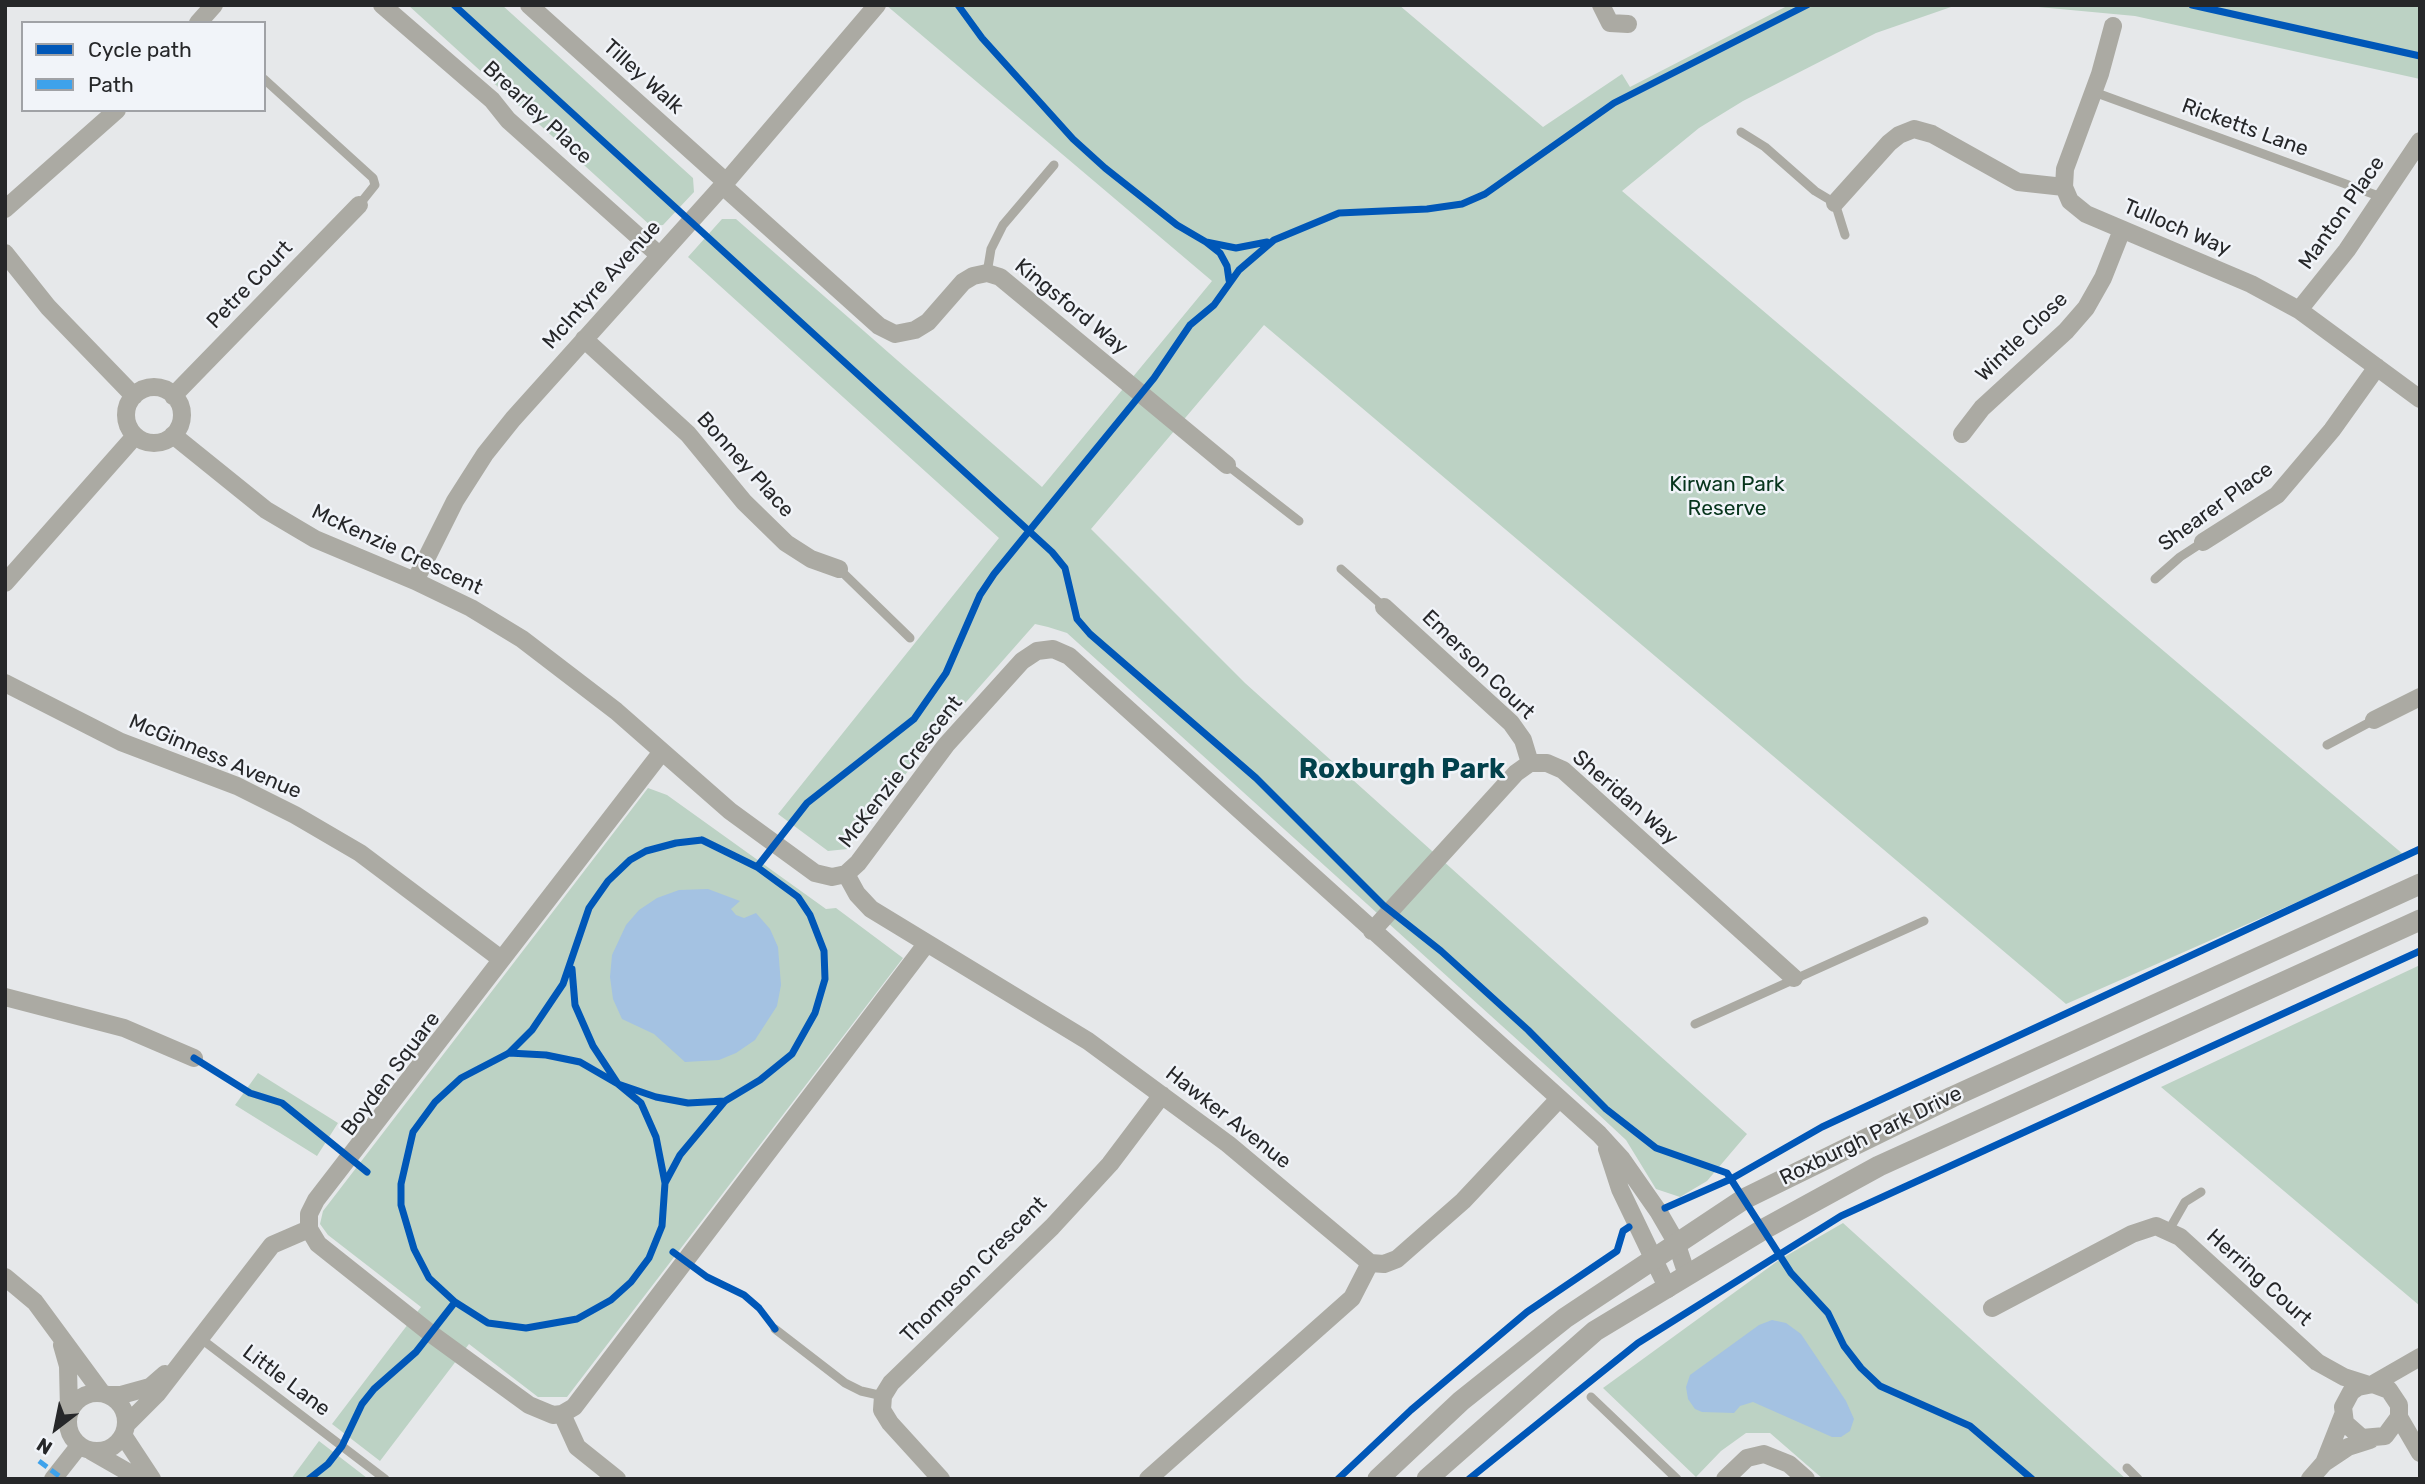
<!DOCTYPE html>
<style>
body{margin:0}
#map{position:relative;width:2425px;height:1484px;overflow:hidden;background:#e6e8ea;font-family:Rubik,sans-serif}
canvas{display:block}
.frame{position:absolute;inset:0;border:7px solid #262729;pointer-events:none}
.legend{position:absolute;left:21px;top:21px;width:245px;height:91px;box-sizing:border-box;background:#f1f4f9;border:2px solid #a0a2a6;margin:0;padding:9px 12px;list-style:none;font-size:21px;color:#262729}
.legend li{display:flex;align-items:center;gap:14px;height:35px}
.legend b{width:35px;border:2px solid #a0a2a6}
.north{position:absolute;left:21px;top:1393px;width:70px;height:70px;-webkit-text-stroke:5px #f1f4f9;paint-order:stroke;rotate:212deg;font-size:19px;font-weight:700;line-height:28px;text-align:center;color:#262729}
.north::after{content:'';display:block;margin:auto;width:24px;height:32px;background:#262729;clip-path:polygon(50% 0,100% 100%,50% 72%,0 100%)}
</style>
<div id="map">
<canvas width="2425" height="1484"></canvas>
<div class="frame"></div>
<ul class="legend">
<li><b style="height:9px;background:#0057b8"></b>Cycle path</li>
<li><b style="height:9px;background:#3ea2eb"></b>Path</li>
</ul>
<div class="north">N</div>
</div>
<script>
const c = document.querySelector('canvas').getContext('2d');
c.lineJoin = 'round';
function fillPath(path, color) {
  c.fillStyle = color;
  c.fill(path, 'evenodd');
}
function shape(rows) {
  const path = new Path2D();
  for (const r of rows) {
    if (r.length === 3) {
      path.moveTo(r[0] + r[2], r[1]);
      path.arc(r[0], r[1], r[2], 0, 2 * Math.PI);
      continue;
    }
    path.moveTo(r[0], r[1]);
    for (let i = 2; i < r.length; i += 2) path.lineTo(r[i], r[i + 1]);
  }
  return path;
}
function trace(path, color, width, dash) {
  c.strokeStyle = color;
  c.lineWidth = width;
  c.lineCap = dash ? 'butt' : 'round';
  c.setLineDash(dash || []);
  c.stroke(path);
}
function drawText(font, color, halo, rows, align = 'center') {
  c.font = font + ' Rubik,sans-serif';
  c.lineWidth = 5;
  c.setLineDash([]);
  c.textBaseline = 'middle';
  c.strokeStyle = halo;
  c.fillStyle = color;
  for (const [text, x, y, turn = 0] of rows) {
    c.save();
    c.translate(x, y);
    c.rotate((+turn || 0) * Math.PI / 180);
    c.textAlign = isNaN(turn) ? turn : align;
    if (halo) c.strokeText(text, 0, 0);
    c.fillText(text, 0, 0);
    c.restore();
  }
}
fillPath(shape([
 [408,5,502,5,693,178,694,192,663,225,651,226],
 [886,5,1399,5,1543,127,1622,74,1630,87,1789,5,1980,5,1951,7,1876,33,1743,101,1699,128,1622,191,2404,855,2066,1004,1264,325,1091,529,1245,683,1747,1134,1707,1181,1680,1197,1656,1189,1626,1140,1553,1072,1067,633,1048,627,1035,624,930,743,847,849,828,851,778,814,999,538,688,257,722,219,736,219,1042,487,1212,281],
 [2017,5,2420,5,2420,79,2135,16],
 [648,788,667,795,826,909,836,908,903,958,567,1397,538,1397,469,1344,380,1461,332,1424,421,1307,328,1235,320,1224,323,1211],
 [2420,965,2420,1306,2161,1087],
 [258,1073,338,1123,317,1156,235,1105],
 [1843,1223,2126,1479,1823,1479,1770,1433,1746,1433,1721,1451,1696,1477,1603,1388,1779,1260],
 [319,1441,367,1478,367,1479,291,1479]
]), '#bcd2c4');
fillPath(shape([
 [708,889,740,901,731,909,736,915,744,918,756,913,770,929,778,947,781,985,777,1006,755,1040,736,1053,719,1060,685,1062,654,1034,622,1019,613,999,610,977,612,955,626,925,639,910,657,898,679,890],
 [1772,1320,1786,1323,1801,1334,1846,1401,1854,1419,1850,1431,1841,1437,1832,1437,1753,1402,1740,1406,1734,1413,1702,1412,1695,1409,1688,1399,1686,1387,1690,1375,1759,1325]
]), '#a4c2e2');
trace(shape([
 [264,79,373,178,375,185,359,205],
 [2094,92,2384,198],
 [1741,132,1765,147,1815,191,1835,203,1845,235],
 [987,273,991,249,1003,225,1054,165],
 [1227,465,1299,521],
 [839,569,910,638],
 [1341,569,1384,607],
 [2155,579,2180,557,2203,542],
 [2327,745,2374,720],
 [1695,1024,1924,921],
 [2169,1230,2185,1202,2201,1192],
 [775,1329,845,1383,861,1391,883,1396],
 [200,1338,385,1479],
 [1591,1397,1677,1479],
 [2127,1468,2138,1479]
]), '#abaaa3', 9);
trace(shape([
 [382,5,492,100,508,120,659,255],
 [529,5,726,182],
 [1601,5,1610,23,1628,24],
 [198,23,214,5],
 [2113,26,2100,74,2065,169,2064,187,2070,201,2086,214,2251,284,2299,310,2420,399],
 [723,186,879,326,895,334,915,330,928,322,963,282,973,276,987,273,1000,277,1227,465],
 [1835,203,1889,143,1899,135,1914,129,1932,134,2018,182,2064,187],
 [5,209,117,110],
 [5,253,48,307,134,396],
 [2299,310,2347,250,2420,141],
 [584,339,688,434,744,502,786,543,811,559,839,569],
 [154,415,28],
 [173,396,359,205],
 [1962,434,1982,408,2066,331,2086,308,2103,278,2122,230],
 [173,435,266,510,315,539,415,581,471,608,522,639,616,711,730,811,815,873,832,877,846,874,858,863,946,745,1022,661,1037,651,1053,649,1069,656,1599,1134,1621,1158,1658,1211,1676,1242,1687,1275],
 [2203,542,2277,495,2332,430,2377,367],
 [415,581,455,501,485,454,513,419,726,182,877,5],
 [5,583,135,436],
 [1384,607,1511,723,1523,740,1530,763],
 [5,683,121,742,237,786,295,815,360,853,501,959],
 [2374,720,2420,697],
 [661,753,316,1200,309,1214,309,1229,318,1244,430,1333,529,1405,553,1415,562,1414,574,1407,927,943],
 [846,874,857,894,871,909,1088,1041,1228,1144,1370,1263,1384,1264,1397,1259,1463,1201,1558,1100],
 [1372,931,1516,773,1530,763,1547,763,1563,770,1794,978],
 [5,997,124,1028,194,1058],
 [1607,1149,1620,1189,1668,1289],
 [5,1277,35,1302,102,1393],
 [1992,1308,2132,1234,2156,1226,2180,1237,2317,1362,2344,1377,2366,1384],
 [62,1345,68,1366,69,1411],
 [2373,1384,2420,1357],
 [97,1422,29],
 [108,1395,121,1395,150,1387,165,1374],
 [562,1414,577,1447,617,1479],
 [2399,1417,2385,1436,2362,1438,2345,1423,2343,1407,2351,1392,2358,1387,2373,1384,2389,1390,2399,1405,2399,1417,2420,1453],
 [126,1425,157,1394,272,1245,309,1229],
 [123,1435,152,1479],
 [91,1451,140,1479],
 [2324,1463,2343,1415],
 [53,1479,79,1446],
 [941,1479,890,1423,882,1410,883,1396,891,1383,1052,1227,1110,1164,1162,1095],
 [1148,1479,1352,1298,1370,1263],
 [1725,1479,1747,1458,1764,1454,1789,1464,1806,1479],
 [2310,1479,2324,1463,2348,1447,2370,1440]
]), '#abaaa3', 18);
trace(shape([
 [1378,1479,1461,1401,1565,1318,1744,1199,1952,1097,2420,884],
 [1427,1479,1595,1331,1764,1229,1879,1166,2420,920]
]), '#abaaa3', 21);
trace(shape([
 [39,1461,63,1479]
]), '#3ea2eb', 5, [10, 5]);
trace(shape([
 [454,5,1052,552,1065,568,1077,619,1090,634,1256,778,1383,905,1441,951,1528,1030,1606,1109,1656,1148,1727,1173,1791,1273,1828,1313,1844,1346,1861,1368,1880,1386,1970,1426,2032,1479],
 [958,5,982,38,1073,139,1105,168,1177,225,1206,242],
 [2192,5,2420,56],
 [1229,280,1227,266,1220,253,1206,242,1236,248,1267,242],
 [702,840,757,867,798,897,810,915,824,951,825,979,815,1013,792,1054,760,1080,725,1101,680,1155,665,1183,662,1226,649,1258,631,1282,611,1300,577,1319,526,1328,488,1323,455,1302,429,1278,414,1249,401,1205,401,1184,413,1132,435,1102,461,1078,509,1053,532,1030,563,984,589,908,608,881,630,860,646,851,676,843,702,840],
 [757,867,807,803,914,719,946,673,980,595,994,574,1154,378,1190,325,1214,305,1239,270,1274,240,1339,213,1427,209,1462,204,1485,194,1614,103,1807,5],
 [572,969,575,1005,593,1046,618,1084,656,1097,688,1103,725,1101],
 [509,1053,546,1055,580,1062,618,1084,641,1103,656,1137,665,1183],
 [194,1058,250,1093,282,1103,367,1172],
 [1665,1208,1731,1179,1822,1127,2420,849],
 [673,1252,707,1277,744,1295,759,1308,775,1329],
 [309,1479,328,1464,342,1446,362,1404,374,1389,416,1352,455,1302],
 [1338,1479,1411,1410,1527,1312,1617,1251,1623,1231,1629,1227],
 [1469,1479,1638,1343,1841,1216,2420,951]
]), '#0057b8', 7);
drawText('21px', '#262729', '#f1f4f9', [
 ["Tilley Walk",643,77,42],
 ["Brearley Place",537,113,43],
 ["Ricketts Lane",2245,128,20],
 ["Manton Place",2342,213,-55],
 ["Tulloch Way",2177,228,23],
 ["Petre Court",250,285,-46],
 ["McIntyre Avenue",602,285,-48],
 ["Kingsford Way",1071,307,39],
 ["Wintle Close",2022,337,-44],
 ["Bonney Place",745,465,48],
 ["Shearer Place",2216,507,-36],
 ["McKenzie Crescent",397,550,25],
 ["Emerson Court",1478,665,44],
 ["McGinness Avenue",215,757,23],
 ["McKenzie Crescent",901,772,-52],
 ["Sheridan Way",1625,798,41],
 ["Boyden Square",391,1074,-53],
 ["Hawker Avenue",1228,1118,38],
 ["Roxburgh Park Drive",1871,1136,-26],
 ["Thompson Crescent",974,1270,-45],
 ["Herring Court",2259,1278,42],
 ["Little Lane",286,1381,37]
]);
drawText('21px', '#07351c', '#f1f4f9', [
 ["Kirwan Park",1727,485],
 ["Reserve",1727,509]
]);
drawText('bold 28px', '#02414c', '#f1f4f9', [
 ["Roxburgh Park",1402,770]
]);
</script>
